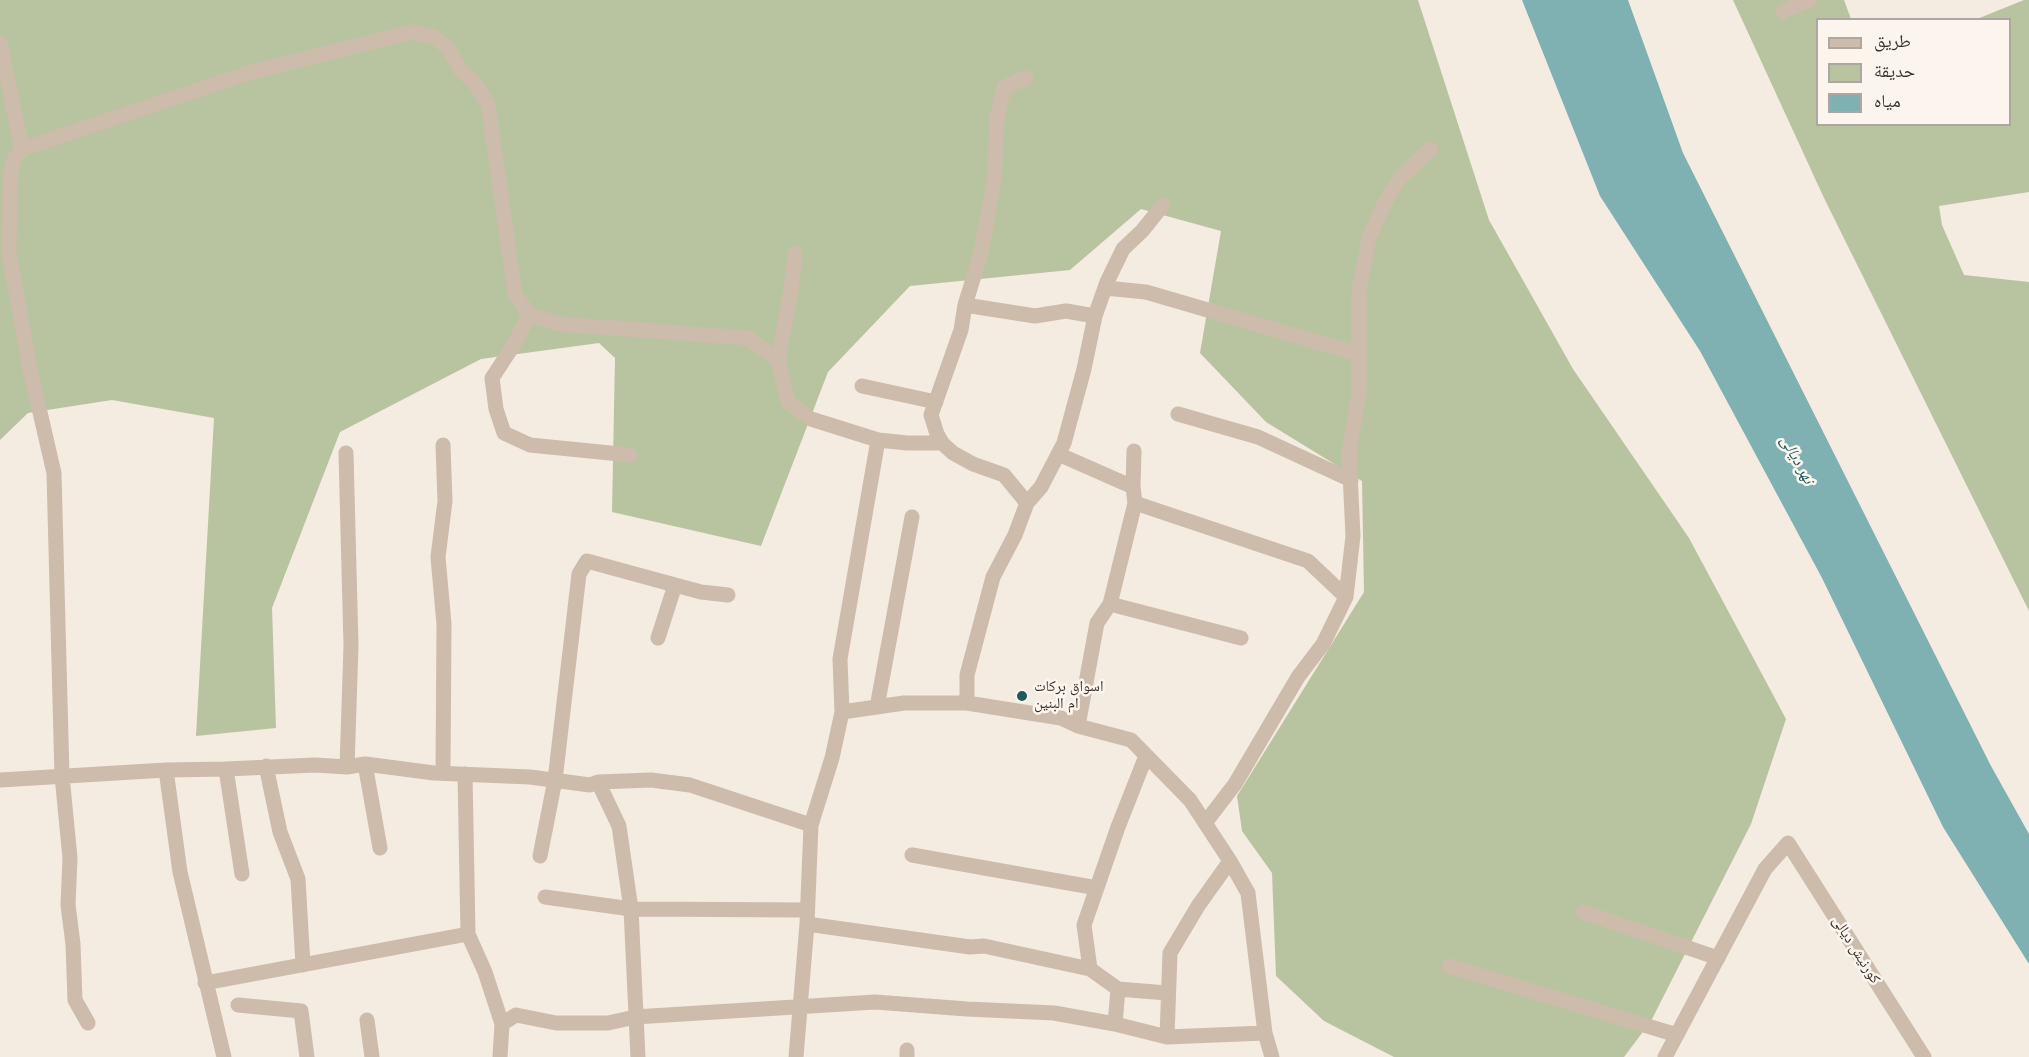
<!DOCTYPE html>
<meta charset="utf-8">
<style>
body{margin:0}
#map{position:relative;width:2029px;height:1057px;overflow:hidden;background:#f4ebe1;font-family:"Fira Sans","Noto Naskh Arabic",sans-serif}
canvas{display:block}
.legend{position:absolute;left:1816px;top:18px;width:195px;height:108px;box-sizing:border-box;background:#fbf5ee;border:2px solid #aea6a0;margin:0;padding:8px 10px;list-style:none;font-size:18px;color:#3b302b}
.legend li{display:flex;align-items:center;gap:12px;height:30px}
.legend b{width:30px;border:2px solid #aea6a0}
</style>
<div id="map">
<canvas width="2029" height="1057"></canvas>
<ul class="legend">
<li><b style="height:8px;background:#cdbbac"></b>طريق</li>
<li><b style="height:16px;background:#b8c4a0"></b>حديقة</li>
<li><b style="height:16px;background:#7fb0b2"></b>مياه</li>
</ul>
</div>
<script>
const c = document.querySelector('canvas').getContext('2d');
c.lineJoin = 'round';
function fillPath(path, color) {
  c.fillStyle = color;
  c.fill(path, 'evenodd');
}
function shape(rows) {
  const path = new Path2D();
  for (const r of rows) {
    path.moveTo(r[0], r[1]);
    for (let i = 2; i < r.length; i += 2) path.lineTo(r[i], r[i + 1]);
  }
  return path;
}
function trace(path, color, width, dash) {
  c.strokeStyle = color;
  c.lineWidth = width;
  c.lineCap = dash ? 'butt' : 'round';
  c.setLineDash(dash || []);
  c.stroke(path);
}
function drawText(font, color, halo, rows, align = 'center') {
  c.font = font + ' "Fira Sans","Noto Naskh Arabic",sans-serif';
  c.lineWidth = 5;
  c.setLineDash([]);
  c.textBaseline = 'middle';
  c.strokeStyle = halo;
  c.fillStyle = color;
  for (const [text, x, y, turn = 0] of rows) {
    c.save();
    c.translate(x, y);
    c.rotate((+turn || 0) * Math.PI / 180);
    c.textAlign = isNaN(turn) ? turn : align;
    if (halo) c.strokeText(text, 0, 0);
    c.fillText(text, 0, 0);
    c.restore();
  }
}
fillPath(shape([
 [0,0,1418,0,1489,220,1573,369,1689,538,1786,719,1751,824,1651,1021,1624,1057,1394,1057,1324,1021,1276,976,1272,873,1242,831,1237,796,1364,592,1362,481,1266,422,1200,353,1221,231,1141,209,1070,270,910,286,828,372,761,546,612,512,615,358,599,343,481,359,340,432,272,608,276,728,196,736,214,418,112,400,28,413,0,440],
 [1733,0,1844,0,1851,19,1818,20,1818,124,2010,124,2010,20,1977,19,2024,0,2029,0,2029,192,1939,206,1942,225,1964,275,2029,282,2029,611,1824,198]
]), '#b8c4a0');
fillPath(shape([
 [1522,0,1628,0,1683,153,1991,766,2029,834,2029,964,1943,827,1822,578,1700,351,1600,196]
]), '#7fb0b2');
trace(shape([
 [1783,11,1810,0],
 [0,43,22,149],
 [1026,78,1004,87,997,117,994,180,981,253,965,305,961,330,931,415,937,434,942,443,953,453,973,464,1004,475,1027,503],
 [795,253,791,291,778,360,788,402,811,419,878,440,907,443,942,443],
 [1105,288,1146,292,1358,354],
 [965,305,1035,316,1066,311,1095,316],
 [529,314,515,343,492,378,496,409,504,433,530,445,630,455],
 [862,386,936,402],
 [1178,414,1258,437,1351,480],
 [346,453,351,646,347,767],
 [1058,454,1133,487],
 [1135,503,1308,561,1346,597],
 [675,585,701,592,728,595],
 [1110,604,1241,638],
 [967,703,967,675,993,577,1015,535,1027,503,1041,487,1064,443,1084,369,1095,316,1107,282,1123,249,1142,231,1163,205],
 [877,707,912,517],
 [842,712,904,703,967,703,1061,718,1078,726,1131,740,1190,800,1230,861,1248,893,1265,1033,1272,1057],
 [1078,726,1097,623,1110,604,1135,503,1133,487,1134,451],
 [365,764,380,848],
 [266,766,280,832,298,879,303,965],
 [226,769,242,874],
 [166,770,180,872,224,1057],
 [443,773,444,624,438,557,445,501,443,445],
 [465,774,468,934,485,972,502,1024],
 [0,780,166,770,226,769,315,765,347,767,365,764,434,773,530,777,590,785,598,782,651,780,690,785,811,825,807,924,796,1057],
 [598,782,619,826,631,909,638,1057],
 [1205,823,1235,784,1298,677,1323,644,1346,597,1353,536,1349,452,1359,393,1359,290,1369,238,1384,204,1399,179,1430,149],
 [811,825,832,758,842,712,840,659,878,440],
 [912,855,1097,888],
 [540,856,555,780,579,574,587,561,675,585,658,638],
 [545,897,631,909,807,910],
 [1583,912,1718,958],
 [807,924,970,947,984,946,1090,969,1118,989,1167,993],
 [1449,966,1677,1035],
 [1090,969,1084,925,1118,827,1146,756],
 [205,983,468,934],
 [238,1005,301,1011,307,1057],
 [367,1020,372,1057],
 [88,1023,75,1000,73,944,68,905,70,858,62,776,54,473,30,369,9,253,10,176,14,160,22,149,248,73,412,32,434,37,448,48,461,71,474,82,488,104,515,294,529,314,558,324,748,338,778,360],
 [1115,1024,1118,989],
 [1167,1037,1170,953,1198,906,1230,861],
 [907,1050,907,1057],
 [500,1057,502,1024,516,1015,556,1023,608,1023,635,1017,875,1002,967,1009,1054,1013,1115,1024,1167,1037,1265,1033],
 [1665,1057,1765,869,1788,843,1924,1057]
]), '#cdbbac', 15);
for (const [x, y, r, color] of [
 [1022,696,6,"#1f5a5e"]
]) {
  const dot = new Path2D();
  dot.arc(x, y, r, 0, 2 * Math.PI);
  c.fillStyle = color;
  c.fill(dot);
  trace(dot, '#fbf5ee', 2);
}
drawText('15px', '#3b302b', '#fbf5ee', [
 ["اسواق بركات",1034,687],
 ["ام البنين",1034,704]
], 'left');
drawText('15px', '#3b302b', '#fbf5ee', [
 ["كورنيش ديالى",1856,950,58]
]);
drawText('italic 16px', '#1f5a5e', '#fbf5ee', [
 ["نهر ديالى",1797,460,61]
]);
</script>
